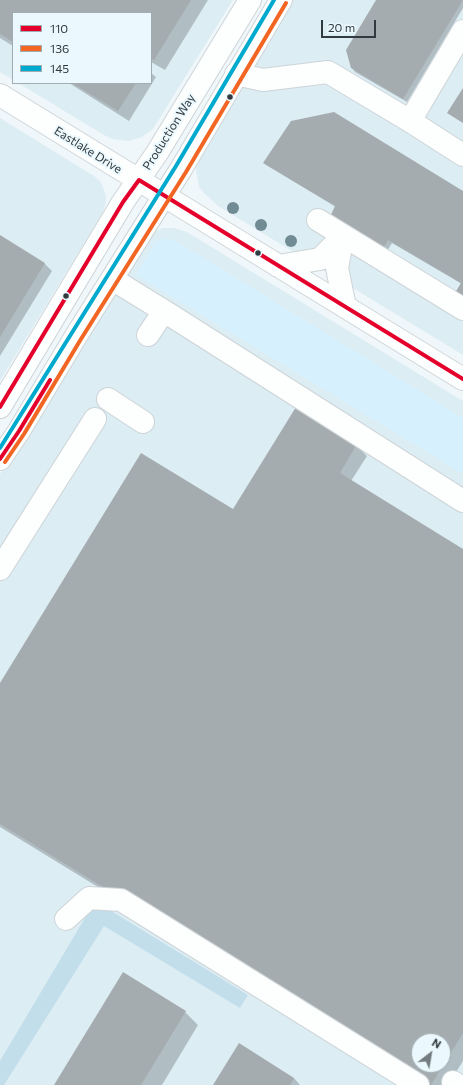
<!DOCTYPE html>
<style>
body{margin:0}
#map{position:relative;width:463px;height:1085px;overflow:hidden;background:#f0f7fa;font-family:Commissioner,sans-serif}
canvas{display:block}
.legend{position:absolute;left:12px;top:12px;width:140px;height:72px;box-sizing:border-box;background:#ebf9ff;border:1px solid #a1adb2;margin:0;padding:5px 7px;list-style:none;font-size:12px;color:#313a3e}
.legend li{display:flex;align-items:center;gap:8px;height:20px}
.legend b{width:20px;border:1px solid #a1adb2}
.north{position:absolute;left:411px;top:1033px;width:40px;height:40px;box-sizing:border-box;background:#ebf9ff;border:1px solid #a1adb2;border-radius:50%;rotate:31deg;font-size:11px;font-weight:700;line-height:16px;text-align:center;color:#313a3e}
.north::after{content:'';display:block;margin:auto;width:14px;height:18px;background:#747c80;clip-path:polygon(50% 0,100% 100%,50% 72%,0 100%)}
.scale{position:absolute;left:321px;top:20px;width:55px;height:18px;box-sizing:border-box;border:2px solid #313a3e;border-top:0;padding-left:5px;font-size:12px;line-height:14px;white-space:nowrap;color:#313a3e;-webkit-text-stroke:3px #ebf9ff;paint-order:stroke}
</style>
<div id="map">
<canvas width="463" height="1085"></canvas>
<ul class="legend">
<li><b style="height:5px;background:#e4002b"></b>110</li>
<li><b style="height:5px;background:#f26522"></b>136</li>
<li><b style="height:5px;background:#00a9ce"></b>145</li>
</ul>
<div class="north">N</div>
<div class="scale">20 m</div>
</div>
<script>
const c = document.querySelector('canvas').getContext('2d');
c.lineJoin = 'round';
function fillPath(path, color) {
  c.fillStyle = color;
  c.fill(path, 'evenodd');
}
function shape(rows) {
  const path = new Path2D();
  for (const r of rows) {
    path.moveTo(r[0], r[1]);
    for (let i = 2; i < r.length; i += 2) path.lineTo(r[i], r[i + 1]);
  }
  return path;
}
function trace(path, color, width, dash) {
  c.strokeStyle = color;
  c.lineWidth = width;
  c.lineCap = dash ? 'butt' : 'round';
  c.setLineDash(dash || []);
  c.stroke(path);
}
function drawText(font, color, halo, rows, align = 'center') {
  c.font = font + ' Commissioner,sans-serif';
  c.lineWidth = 4;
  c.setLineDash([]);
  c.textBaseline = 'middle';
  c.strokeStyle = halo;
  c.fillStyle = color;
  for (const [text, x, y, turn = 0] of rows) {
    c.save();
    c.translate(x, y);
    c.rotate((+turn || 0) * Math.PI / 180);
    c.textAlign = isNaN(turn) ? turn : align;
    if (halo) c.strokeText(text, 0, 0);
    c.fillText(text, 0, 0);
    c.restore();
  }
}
fillPath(shape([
 [0,0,233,0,153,129,142,137,128,141,112,139,104,135,18,83,151,83,151,13,13,13,13,80,0,72],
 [293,0,463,0,463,355,218,206,205,194,199,187,196,171,196,163,203,146],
 [0,118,94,176,100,181,103,187,106,196,106,202,103,212,0,381],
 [163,228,175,228,187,232,463,401,463,1085,0,1085,0,474,130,265,153,232],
 [419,1041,443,1041,443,1065,419,1065]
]), '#ddedf4');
fillPath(shape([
 [168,238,181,244,463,418,463,474,136,275,156,241]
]), '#d6f1fd');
fillPath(shape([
 [95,901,248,995,240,1008,104,926,4,1085,0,1085,0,1061]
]), '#c2deeb');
fillPath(shape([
 [0,0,208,0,165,70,151,62,151,13,13,13,13,46,0,38],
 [377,0,463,0,463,8,407,102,355,72,352,68],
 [151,73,156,77,129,121,69,83,151,83],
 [264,163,463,192,463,302,462,284,392,243,384,256,336,207,268,166],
 [0,236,45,264,52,271,0,356],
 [356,445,367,456,351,481,463,550,463,1061,448,1085,421,1085,0,827,0,685,234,511],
 [419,1041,443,1041,443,1065,419,1065],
 [185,1012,198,1025,162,1085,55,1085],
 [294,1078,300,1085,214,1085]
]), '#0003');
fillPath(shape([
 [0,0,191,0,154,60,151,58,151,13,13,13,13,42,0,34],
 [376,0,463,0,403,99,351,68,346,50],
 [72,83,136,83,118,111],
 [463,88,463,123,447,113],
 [334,112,463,191,463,302,453,296,461,283,388,240,380,253,328,221,335,206,263,163,291,121],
 [0,235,45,263,0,337],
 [296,407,357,444,340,473,463,549,463,1033,431,1085,426,1085,0,824,0,683,141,453,233,509],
 [419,1041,443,1041,443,1065,419,1065],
 [123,972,186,1011,141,1085,54,1085],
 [239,1043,294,1078,290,1085,213,1085]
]), '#a5acaf');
const minor = shape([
 [236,74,263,80,328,72,410,121,463,31],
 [0,95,463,379],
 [410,121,463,155],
 [318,220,463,309],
 [343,236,337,268,345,307],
 [278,266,320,259,343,236],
 [112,279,164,311,148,335],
 [164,311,463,501],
 [108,399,143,422],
 [0,407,123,202,157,153,250,0],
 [0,459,19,431,76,336,181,169,281,0],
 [0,569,95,419],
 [66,919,89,898,121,900,418,1085],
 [453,1082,458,1085]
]);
trace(minor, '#cdd4d7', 24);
trace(minor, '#fdfefe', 22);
trace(shape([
 [0,407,123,202,139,180,463,379],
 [0,459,19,431,50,380]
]), '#e4002b', 4);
trace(shape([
 [5,462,24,434,81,339,186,172,286,3]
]), '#f26522', 4);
trace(shape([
 [0,448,176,166,274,0]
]), '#00a9ce', 4);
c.fillStyle = '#708b94';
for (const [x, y] of [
 [233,208],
 [261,225],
 [291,241]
]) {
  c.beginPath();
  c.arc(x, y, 6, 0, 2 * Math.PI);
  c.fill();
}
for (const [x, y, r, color] of [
 [230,97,3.5,"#313a3e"],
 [258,253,3.5,"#313a3e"],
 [66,296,3.5,"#313a3e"]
]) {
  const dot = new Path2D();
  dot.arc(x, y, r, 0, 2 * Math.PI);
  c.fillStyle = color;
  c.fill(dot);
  trace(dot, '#ebf9ff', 1.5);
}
drawText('12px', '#313a3e', '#ebf9ff', [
 ["Production Way",169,132,-58],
 ["Eastlake Drive",88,150,32]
]);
</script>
